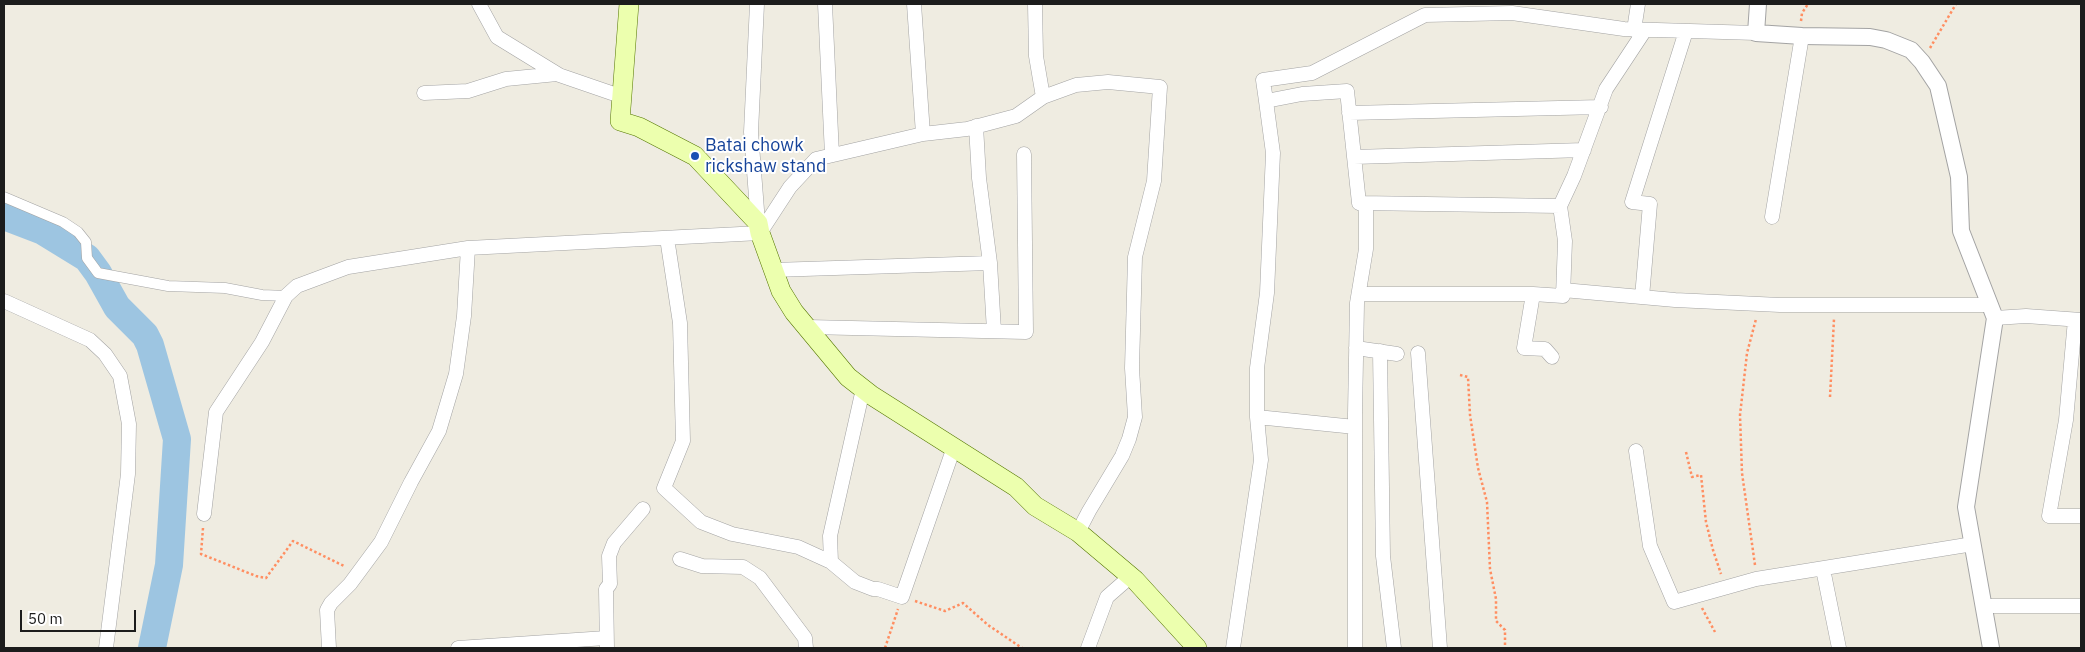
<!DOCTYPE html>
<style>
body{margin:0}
#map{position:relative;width:2085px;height:652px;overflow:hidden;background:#efece1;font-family:"IBM Plex Sans",sans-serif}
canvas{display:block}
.frame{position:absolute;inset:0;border:5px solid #1c1c1c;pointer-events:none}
.scale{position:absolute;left:20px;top:610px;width:116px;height:22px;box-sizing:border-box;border:2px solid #1c1c1c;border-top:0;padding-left:6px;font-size:15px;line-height:18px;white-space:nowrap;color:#1c1c1c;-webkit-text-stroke:4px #fff;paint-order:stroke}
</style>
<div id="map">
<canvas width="2085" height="652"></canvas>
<div class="frame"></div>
<div class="scale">50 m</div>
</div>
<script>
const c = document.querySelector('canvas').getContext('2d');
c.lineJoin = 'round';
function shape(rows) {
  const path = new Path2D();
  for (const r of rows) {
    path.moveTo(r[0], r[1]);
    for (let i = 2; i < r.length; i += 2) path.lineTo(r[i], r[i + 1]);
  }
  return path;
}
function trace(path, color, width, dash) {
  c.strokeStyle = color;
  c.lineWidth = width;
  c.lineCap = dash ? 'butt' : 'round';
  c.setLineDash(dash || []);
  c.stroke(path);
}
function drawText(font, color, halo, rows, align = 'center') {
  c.font = font + ' "IBM Plex Sans",sans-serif';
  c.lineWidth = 4;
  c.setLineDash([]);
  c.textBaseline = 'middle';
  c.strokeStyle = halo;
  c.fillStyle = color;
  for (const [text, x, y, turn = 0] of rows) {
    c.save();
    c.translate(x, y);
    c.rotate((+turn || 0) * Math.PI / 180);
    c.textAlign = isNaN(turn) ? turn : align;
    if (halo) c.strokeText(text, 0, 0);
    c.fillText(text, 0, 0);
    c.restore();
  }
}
trace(shape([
 [4,216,43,231,87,258,98,273,117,307,145,335,150,345,177,439,169,565,152,648]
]), '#9dc5e1', 28);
const pedestrian = shape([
 [4,197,63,222,78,232,86,242,87,258,98,273,168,286,225,288,262,295,286,296]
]);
const minor = shape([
 [479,4,497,37,559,75,623,97],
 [757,4,751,132,758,223],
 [825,4,832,155],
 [914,4,923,134],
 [1634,30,1638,4],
 [424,93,468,91,506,79,557,74],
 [1043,97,1076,85,1108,82,1160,87,1154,181,1135,257,1132,368,1135,417,1129,439,1122,456,1089,511,1078,532],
 [1266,101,1263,80,1312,73,1425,15,1512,13,1624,29,1756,33],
 [1349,113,1601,107],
 [1354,157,1584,150],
 [1359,203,1560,206],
 [1772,217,1802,36],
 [667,238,680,323,683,441,664,488,701,522,732,534,798,547,831,562,855,582,873,589,878,589,902,597,954,447],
 [990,263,994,331],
 [773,270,990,263,979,178,976,126],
 [1563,290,1675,300,1780,305,1990,305],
 [1359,294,1533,294],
 [1642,297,1650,204,1632,202,1686,31],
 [4,301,90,340,105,354,120,376,129,424,128,474,106,648],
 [1995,318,2026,316,2081,320],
 [2075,320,2066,420,2049,516,2081,516],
 [808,327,1026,332,1024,154],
 [1356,348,1397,354],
 [1380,351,1383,556,1394,648],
 [1418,353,1440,648],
 [1552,357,1545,349,1524,348,1533,294,1563,296,1565,241,1560,206,1574,176,1606,89,1645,30],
 [1257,417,1355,427],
 [1636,451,1650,546,1674,602,1756,579,1973,544],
 [204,514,216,412,262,342,286,296,297,286,348,267,468,248,760,233,790,187,816,159,923,134,967,129,1016,116,1043,97,1036,56,1035,4],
 [680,559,702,566,743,567,760,578,805,638,806,648],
 [831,562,830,536,863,389],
 [1823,569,1839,648],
 [1983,606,2081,606],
 [329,648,327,610,331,603,350,584,381,542,411,482,439,431,456,374,464,316,468,248],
 [458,648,606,638],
 [607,648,606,589,610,584,609,556,614,543,643,509],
 [1088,648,1107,597,1131,576],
 [1233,648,1261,460,1257,417,1257,368,1267,293,1273,153,1266,101,1302,94,1347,91,1359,203,1366,206,1366,249,1357,303,1355,414,1355,648]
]);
const tertiary = shape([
 [1758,4,1756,33,1802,36,1870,37,1886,40,1911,50,1922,62,1938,86,1959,177,1961,231,1995,318,1966,507,1991,648]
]);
const secondary = shape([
 [629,4,620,121,639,127,695,156,758,223,760,233,781,291,794,312,848,377,871,395,1016,487,1035,506,1078,532,1135,580,1197,648]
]);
trace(pedestrian, '#a3a3a3', 11);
trace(minor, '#a3a3a3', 15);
trace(tertiary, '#a3a3a3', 18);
trace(secondary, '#547600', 20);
trace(shape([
 [1801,21,1802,13,1808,4],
 [1930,48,1956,4],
 [1460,375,1468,377,1470,415,1478,468,1487,502,1490,569,1496,599,1496,621,1505,630,1505,648],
 [1830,397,1834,319],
 [1686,452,1692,477,1701,475,1706,522,1713,550,1721,574],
 [203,528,201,554,256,576,266,578,293,541,344,566],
 [1755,565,1742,473,1740,415,1747,353,1756,319],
 [915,601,945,611,963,603,988,625,1022,648],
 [1702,608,1715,632],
 [885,648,898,609]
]), '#ff8e61', 2.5, [2.5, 2.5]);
trace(pedestrian, '#fff', 10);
trace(minor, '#fff', 14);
trace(tertiary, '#fff', 16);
trace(secondary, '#ecffae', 19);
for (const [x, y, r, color] of [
 [695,156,5,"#1a4fb4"]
]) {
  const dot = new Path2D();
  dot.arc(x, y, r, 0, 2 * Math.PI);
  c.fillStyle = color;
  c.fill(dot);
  trace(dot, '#fff', 2);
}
drawText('18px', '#164399', '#fff', [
 ["Batai chowk",705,146],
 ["rickshaw stand",705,167]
], 'left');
</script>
